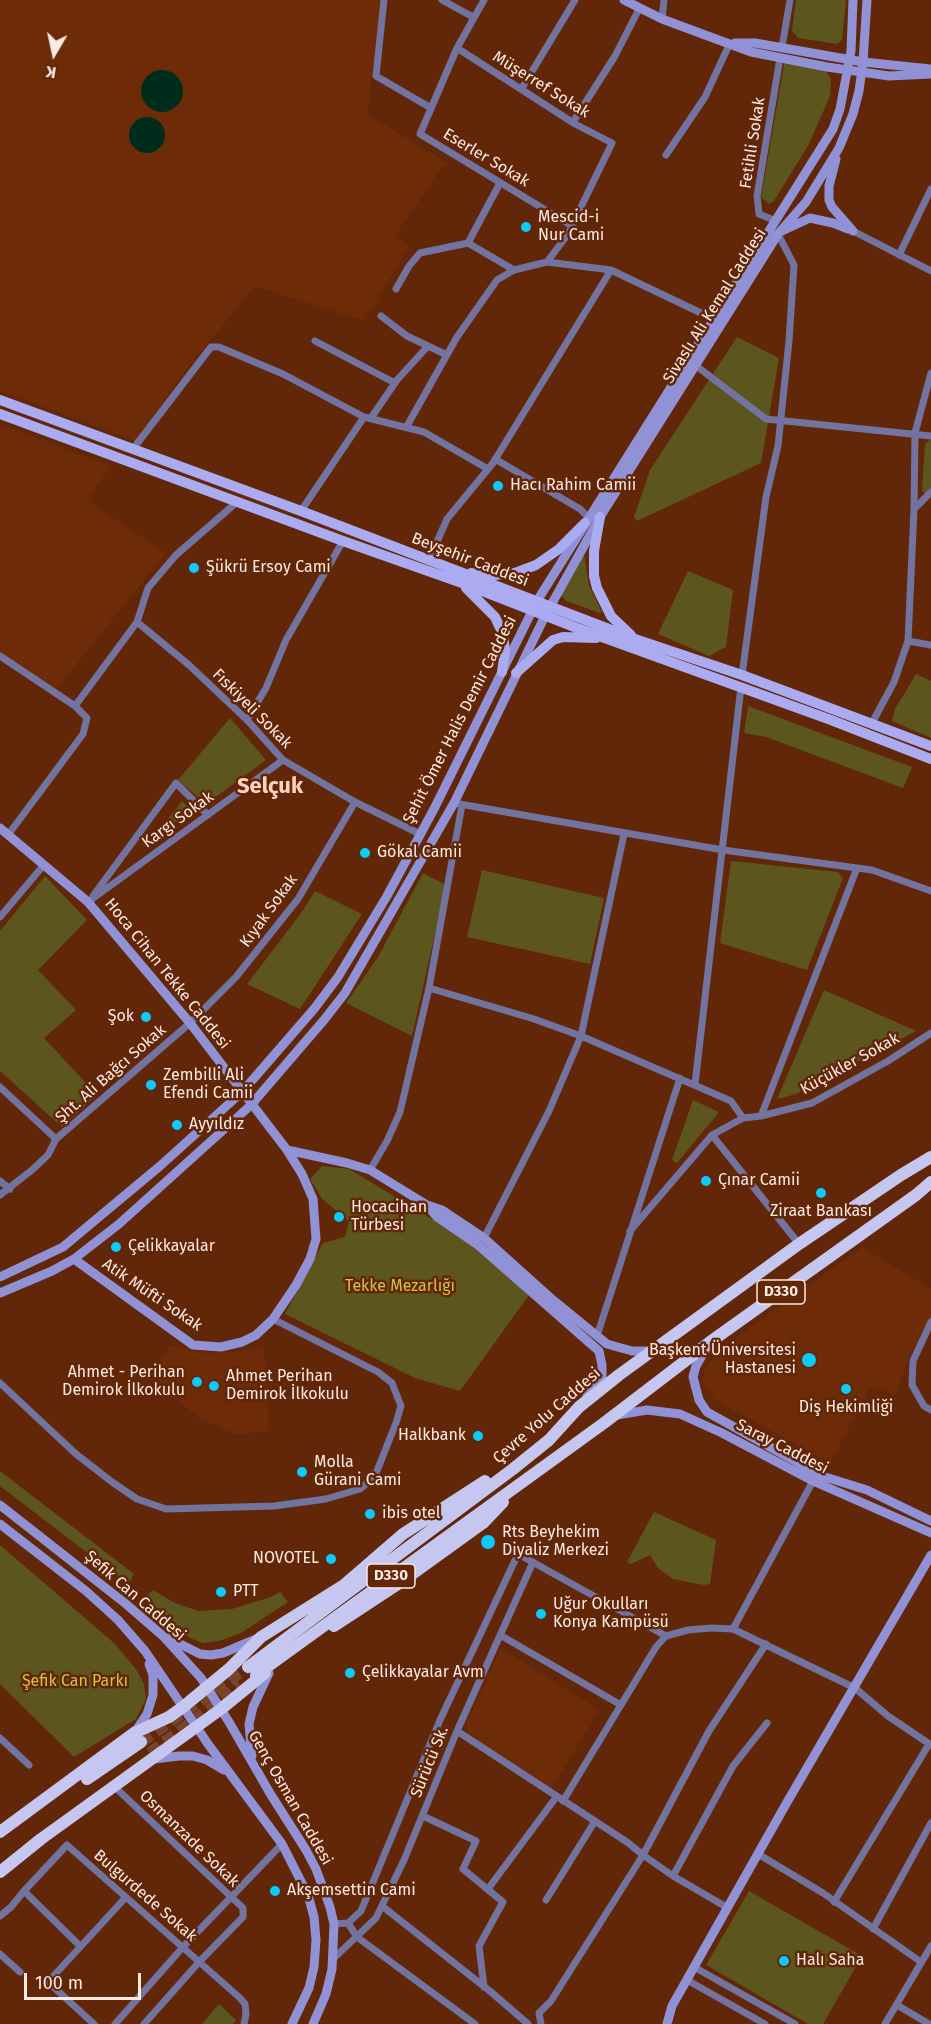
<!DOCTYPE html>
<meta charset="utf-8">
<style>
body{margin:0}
#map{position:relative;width:931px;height:2024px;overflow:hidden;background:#622608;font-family:"Fira Sans",sans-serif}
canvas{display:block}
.north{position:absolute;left:24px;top:24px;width:60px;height:60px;-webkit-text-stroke:4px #622608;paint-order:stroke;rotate:189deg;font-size:16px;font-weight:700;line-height:24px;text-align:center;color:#faeae4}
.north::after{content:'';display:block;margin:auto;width:21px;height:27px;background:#faeae4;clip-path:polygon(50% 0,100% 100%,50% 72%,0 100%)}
.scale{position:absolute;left:24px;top:1973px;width:117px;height:27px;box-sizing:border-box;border:3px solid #faeae4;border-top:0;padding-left:8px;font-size:18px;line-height:21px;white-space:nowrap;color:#faeae4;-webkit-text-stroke:4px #622608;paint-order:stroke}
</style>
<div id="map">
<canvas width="931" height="2024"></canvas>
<div class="north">K</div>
<div class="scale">100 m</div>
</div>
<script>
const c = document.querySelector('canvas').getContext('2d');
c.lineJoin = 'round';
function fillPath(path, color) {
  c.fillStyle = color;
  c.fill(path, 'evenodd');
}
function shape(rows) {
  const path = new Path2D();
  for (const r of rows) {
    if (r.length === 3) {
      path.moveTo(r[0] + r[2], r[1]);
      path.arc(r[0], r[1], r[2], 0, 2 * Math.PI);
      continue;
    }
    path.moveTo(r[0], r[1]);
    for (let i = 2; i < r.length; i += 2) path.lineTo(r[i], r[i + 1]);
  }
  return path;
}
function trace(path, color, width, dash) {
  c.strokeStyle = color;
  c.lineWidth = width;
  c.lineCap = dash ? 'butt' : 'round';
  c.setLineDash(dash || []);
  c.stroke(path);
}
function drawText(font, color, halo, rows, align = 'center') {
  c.font = font + ' "Fira Sans",sans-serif';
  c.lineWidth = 5;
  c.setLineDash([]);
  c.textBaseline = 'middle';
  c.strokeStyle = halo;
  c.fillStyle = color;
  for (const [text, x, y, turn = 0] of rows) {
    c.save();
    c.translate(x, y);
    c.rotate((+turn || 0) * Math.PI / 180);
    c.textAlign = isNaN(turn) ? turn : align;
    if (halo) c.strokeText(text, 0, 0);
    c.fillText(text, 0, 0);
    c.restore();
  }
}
fillPath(shape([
 [0,0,383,0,367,114,451,165,441,169,395,236,410,245,364,321,255,286,184,372,136,441,0,391],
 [0,424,111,466,87,500,166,553,55,691,0,652],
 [862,1247,931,1289,931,1318,911,1352,895,1395,871,1386,830,1463,715,1400,703,1381,705,1368,719,1350],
 [170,1345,203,1353,234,1352,264,1347,269,1431,236,1435,199,1418,172,1395,151,1377],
 [501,1648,595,1707,598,1712,551,1790,469,1735,466,1724]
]), '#6e2b08');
fillPath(shape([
 [796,0,846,0,842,40,837,44,798,38,792,31],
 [785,59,818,66,827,72,831,80,830,96,809,144,774,201,769,204,761,197],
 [737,337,779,358,761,463,637,521,634,517,650,470],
 [931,439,931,490,925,494,922,490,925,444],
 [584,554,589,586,602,612,600,613,566,601,559,593],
 [688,571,733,590,726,647,709,656,658,634],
 [916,674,931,681,931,738,892,721,895,709],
 [748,706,912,767,903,788,766,737,744,733],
 [230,718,266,760,206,804,178,780],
 [182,801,192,810,152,839],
 [731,861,838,872,843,878,807,970,720,943],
 [482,870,604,898,590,964,467,937],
 [423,873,446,885,412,1036,346,1003,378,957],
 [45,876,87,920,38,970,76,1010,44,1038,97,1095,62,1127,0,1071,0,931],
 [315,891,362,914,300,1009,247,984,299,916],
 [824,990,916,1031,796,1094,777,1099],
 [693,1100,719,1112,677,1163,672,1160],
 [322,1166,349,1169,460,1236,529,1295,460,1391,415,1378,285,1314,323,1243,345,1237,349,1221,322,1199,310,1179],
 [0,1471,134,1574,128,1584,0,1486],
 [654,1512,716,1540,710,1584,704,1585,673,1579,658,1568,650,1555,631,1564,627,1562],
 [0,1545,115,1644,136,1669,144,1684,146,1699,136,1719,74,1757,0,1684],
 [153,1590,175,1603,199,1611,232,1609,271,1597,280,1592,288,1602,241,1633,219,1641,203,1643,190,1638,145,1598],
 [749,1891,862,1956,823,2024,808,2024,706,1965],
 [219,2004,236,2020,233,2024,202,2024]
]), '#5c561e');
fillPath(shape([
 [162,91,21],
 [147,135,18]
]), '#002c1c');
trace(shape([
 [141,1742,248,1667],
 [150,1753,241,1686]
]), '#794329', 12, [12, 6]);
trace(shape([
 [384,0,376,76,431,108],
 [442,0,473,17],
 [484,0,457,48,420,134,572,226],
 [662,19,664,0],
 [782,47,790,0],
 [457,48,575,124,612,143,568,234,547,262],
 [522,88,575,0],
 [573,122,615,56,639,9],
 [666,155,705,97,730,43],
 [776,221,759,214,757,196,780,58],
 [853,231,931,271],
 [468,243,514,270],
 [899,255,931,189],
 [396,289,409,266,420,253,468,243,500,183],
 [381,316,407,336,447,355],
 [315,341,395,383],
 [695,365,766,419,931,436],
 [371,418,397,380,428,346],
 [407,426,457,337,497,280,514,270,547,262,611,270],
 [133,449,211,347,219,347,283,374,364,417,424,432,488,469],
 [495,459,580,509,588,517],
 [914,509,915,433,931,373],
 [301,511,364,417],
 [429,560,447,519,493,463,611,270,703,314,717,316],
 [137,622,189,665,247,720,283,760,355,802,420,834],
 [908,641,931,645],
 [0,656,75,706,87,718,83,734,8,835],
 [742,675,766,497,778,446,789,341,794,265,778,234],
 [75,706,137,622,148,588,176,555,237,502],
 [247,720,266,688,286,640,343,541],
 [872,723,894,682,908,641,914,509,931,492],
 [454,803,723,850,872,870,931,891],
 [93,896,176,783,208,815],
 [88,902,283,760],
 [0,917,43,866],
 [429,988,534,1019,581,1036,731,1101,743,1118],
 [695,1084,741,687],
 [0,1087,56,1139],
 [761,1116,857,868],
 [712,1135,799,1244],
 [370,1170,387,1141,400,1112,429,988,462,805],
 [0,1181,10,1189],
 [0,1195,32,1170,48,1155,56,1139,190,1023,236,977,298,899,355,802],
 [630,1231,712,1135,743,1118,761,1116,812,1103,888,1061,931,1033],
 [484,1238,549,1111,581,1036,624,834],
 [931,1322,913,1361,912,1385,924,1406,931,1410],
 [597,1336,680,1078],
 [0,1383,76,1454,112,1482,137,1499,166,1509,274,1506,326,1499,360,1489,375,1476,396,1423,401,1406,392,1383,378,1372,273,1319],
 [733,1629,813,1481],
 [500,1635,621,1705],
 [457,1731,627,1842,643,1855,709,1731,766,1644],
 [0,1738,29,1765],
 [118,1790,243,1908,243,1917,200,1961,144,2024],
 [563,1801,656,1647,666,1636,688,1630,711,1628,733,1629,855,1688,888,1716,931,1745],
 [423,1816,476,1841,463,1869,503,1902,479,1946,484,1987],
 [758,1854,823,1893,921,1962],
 [673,1876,733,1766,767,1723],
 [488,1889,557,1796],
 [546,1900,595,1821],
 [834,1902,929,1744],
 [382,1906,491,1992,528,2024],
 [0,1916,11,1907,24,1891],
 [348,1923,357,1937,475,2024],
 [334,1924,348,1923,361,1911,440,1720,518,1554,666,1636],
 [873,1929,931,1823],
 [80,1946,24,1891,67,1845,240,1998,245,2004,246,2014,244,2024],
 [0,1954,20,1972],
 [333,1959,376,1918,404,1860,457,1731,533,1562],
 [694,1967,795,2024],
 [687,1980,765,2024],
 [897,2005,929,2024],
 [94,2024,48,1982,126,1897],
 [115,2024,183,1947,282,1844],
 [541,2024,539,2013,551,2001,643,1855,673,1876,728,1908],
 [885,2024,931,1946]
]), '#72739e', 7);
trace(shape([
 [624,0,662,19,751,52,827,67,889,76,931,74],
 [735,43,755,43,863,62,931,69],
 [836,159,829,186,829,200,832,207,853,231],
 [782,231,810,218,833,223,848,229],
 [0,828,88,902,190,1023,287,1150,347,1163,370,1170,427,1205,442,1210,484,1238,553,1300,607,1344,632,1351,649,1351,653,1349],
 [427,1205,437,1217,478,1245,599,1351,602,1365,602,1377,587,1396],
 [74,1259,193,1345,221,1347,242,1342,256,1335,273,1319,296,1285,310,1259,316,1239,313,1199,302,1174,287,1150],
 [0,1277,63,1247,160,1166,242,1092,314,1009,338,977,387,896,434,809,537,601,833,129,840,109,851,51,853,0],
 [0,1293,52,1271,74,1259,119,1224,251,1105,324,1020,345,993,454,803,545,616,600,517,778,234,806,202,839,148,853,114,859,91,863,62,867,0],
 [707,1347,696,1366,693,1377,699,1400,707,1412,822,1476,867,1490,931,1521],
 [617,1415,647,1410,680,1414,722,1433,813,1481,931,1533],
 [0,1505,126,1604,163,1636,201,1678,229,1722,271,1795,306,1850,316,1869,330,1907,334,1924,332,1969,326,1994,313,2024],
 [0,1524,86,1591,118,1620,145,1651,208,1744,282,1844,308,1895,314,1917,316,1940,314,1967,309,1988,292,2024],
 [168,1638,200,1654,211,1655,223,1653,256,1639],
 [135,1732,147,1714,153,1695,153,1675,149,1664],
 [252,1756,249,1724,253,1707,269,1673],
 [154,1759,179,1756,193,1756,207,1760,224,1770],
 [667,2024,672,2006,786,1804,931,1555]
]), '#9191d5', 9);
trace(shape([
 [0,400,301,511,635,639,742,675,931,746],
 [0,414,343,541,462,583,577,628,831,720,931,759],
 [600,517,594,551,594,576,597,588,611,616,631,635],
 [471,573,495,575,515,573,536,565,559,549,585,523],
 [466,588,495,617,503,634,505,651,502,672],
 [516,673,553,640,563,637,596,638]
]), '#aaabf1', 10);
trace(shape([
 [334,1626,404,1580,483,1523,503,1502],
 [248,1667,513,1469,549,1440,579,1407,619,1375,799,1244,901,1175,931,1157],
 [256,1675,604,1423,710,1342,916,1195,931,1182],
 [87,1779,141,1742],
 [0,1832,134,1733,169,1717,183,1707,229,1669,261,1637,344,1585,403,1534,485,1481],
 [0,1872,41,1839,221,1709,265,1673]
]), '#c5c7f0', 12);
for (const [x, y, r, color] of [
 [526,227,6,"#0ccafa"],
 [498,486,6,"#0ccafa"],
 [194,568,6,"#0ccafa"],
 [365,853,6,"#0ccafa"],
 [146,1017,6,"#0ccafa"],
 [151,1085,6,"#0ccafa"],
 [177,1125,6,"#0ccafa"],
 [706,1181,6,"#0ccafa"],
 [821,1193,6,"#0ccafa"],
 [339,1217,6,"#0ccafa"],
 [116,1247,6,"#0ccafa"],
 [809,1360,8,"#0ccafa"],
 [197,1382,6,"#0ccafa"],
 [214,1386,6,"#0ccafa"],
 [846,1389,6,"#0ccafa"],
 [478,1436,6,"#0ccafa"],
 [302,1472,6,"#0ccafa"],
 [370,1514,6,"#0ccafa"],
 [488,1542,8,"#0ccafa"],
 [331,1559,6,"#0ccafa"],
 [221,1592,6,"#0ccafa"],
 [541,1614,6,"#0ccafa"],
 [350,1673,6,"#0ccafa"],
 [275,1891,6,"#0ccafa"],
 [784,1961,6,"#0ccafa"]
]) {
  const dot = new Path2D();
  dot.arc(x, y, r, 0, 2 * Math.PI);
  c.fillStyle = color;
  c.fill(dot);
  trace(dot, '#622608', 2);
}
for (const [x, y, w] of [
 [781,1292,48],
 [391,1576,48]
]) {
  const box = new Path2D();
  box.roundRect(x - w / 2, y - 12, w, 24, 4.5);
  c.fillStyle = '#622608';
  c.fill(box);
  trace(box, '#faeae4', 1.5);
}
drawText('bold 15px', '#faeae4', null, [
 ["D330",781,1292],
 ["D330",391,1576]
]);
drawText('16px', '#faeae4', '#622608', [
 ["Müşerref Sokak",541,85,32],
 ["Fetihli Sokak",753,143,-81],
 ["Eserler Sokak",486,158,31],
 ["Sivaslı Ali Kemal Caddesi",715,306,-58],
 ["Beyşehir Caddesi",470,560,21],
 ["Fıskiyeli Sokak",252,709,45],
 ["Şehit Ömer Halis Demir Caddesi",460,720,-63],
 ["Kargı Sokak",178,820,-36],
 ["Kıyak Sokak",269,911,-54],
 ["Hoca Cihan Tekke Caddesi",167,974,51],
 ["Küçükler Sokak",850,1064,-29],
 ["Şht. Ali Bağcı Sokak",111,1074,-41],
 ["Atik Müfti Sokak",152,1295,34],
 ["Çevre Yolu Caddesi",547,1416,-41],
 ["Saray Caddesi",782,1447,27],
 ["Şefik Can Caddesi",135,1596,41],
 ["Sürücü Sk.",430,1762,-68],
 ["Genç Osman Caddesi",290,1798,60],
 ["Osmanzade Sokak",189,1839,44],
 ["Bulgurdede Sokak",145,1896,41]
]);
drawText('16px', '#faeae4', '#622608', [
 ["Mescid-i",538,218],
 ["Nur Cami",538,236],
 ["Hacı Rahim Camii",510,486],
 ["Şükrü Ersoy Cami",206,568],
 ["Gökal Camii",377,853],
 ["Şok",134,1017,"right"],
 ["Zembilli Ali",163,1076],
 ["Efendi Camii",163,1094],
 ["Ayyıldız",189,1125],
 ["Çınar Camii",718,1181],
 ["Hocacihan",351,1208],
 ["Türbesi",351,1226],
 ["Ziraat Bankası",821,1212,"center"],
 ["Çelikkayalar",128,1247],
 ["Başkent Üniversitesi",796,1351,"right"],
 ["Hastanesi",796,1369,"right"],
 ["Ahmet - Perihan",185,1373,"right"],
 ["Demirok İlkokulu",185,1391,"right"],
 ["Ahmet Perihan",226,1377],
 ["Demirok İlkokulu",226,1395],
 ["Diş Hekimliği",846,1408,"center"],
 ["Halkbank",466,1436,"right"],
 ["Molla",314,1463],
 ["Gürani Cami",314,1481],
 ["ibis otel",382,1514],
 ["Rts Beyhekim",502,1533],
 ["Diyaliz Merkezi",502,1551],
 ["NOVOTEL",319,1559,"right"],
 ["PTT",233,1592],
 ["Uğur Okulları",553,1605],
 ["Konya Kampüsü",553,1623],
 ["Çelikkayalar Avm",362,1673],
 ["Akşemsettin Cami",287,1891],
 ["Halı Saha",796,1961]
], 'left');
drawText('16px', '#d0c349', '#622608', [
 ["Tekke Mezarlığı",400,1287],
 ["Şefik Can Parkı",75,1682]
]);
drawText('bold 22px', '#fed1be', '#622608', [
 ["Selçuk",270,787]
]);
</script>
